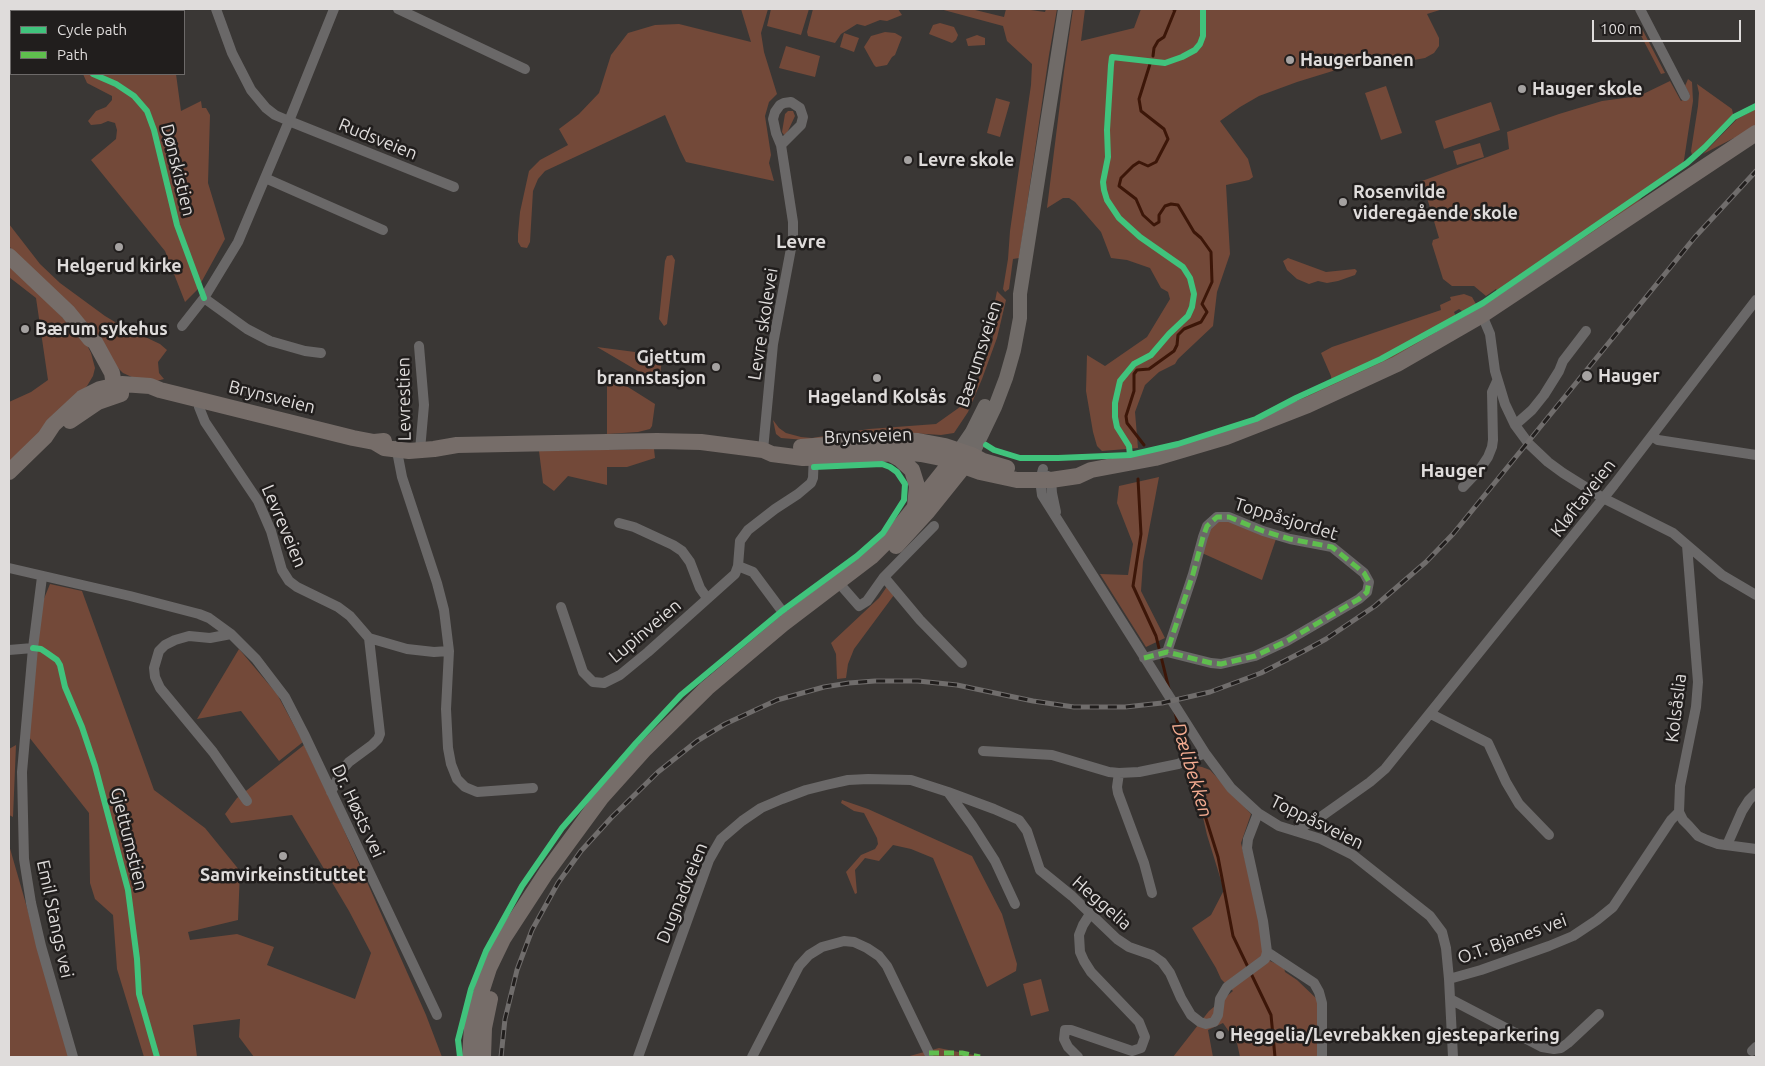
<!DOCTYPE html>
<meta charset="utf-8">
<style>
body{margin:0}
#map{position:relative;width:1765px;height:1066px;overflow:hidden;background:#3a3735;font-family:Ubuntu,sans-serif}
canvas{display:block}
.frame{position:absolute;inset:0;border:10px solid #dfdcdb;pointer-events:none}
.legend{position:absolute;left:10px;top:10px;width:175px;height:65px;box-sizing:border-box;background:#211e1d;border:1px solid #6d6a69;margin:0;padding:6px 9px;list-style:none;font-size:15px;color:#dfdcdb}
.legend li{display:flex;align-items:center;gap:10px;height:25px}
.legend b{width:25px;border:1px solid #6d6a69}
.scale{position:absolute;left:1592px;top:20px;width:149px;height:22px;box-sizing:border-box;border:2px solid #dfdcdb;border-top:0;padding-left:6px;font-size:15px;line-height:18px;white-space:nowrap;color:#dfdcdb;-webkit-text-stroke:4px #211e1d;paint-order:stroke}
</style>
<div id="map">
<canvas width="1765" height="1066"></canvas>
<div class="frame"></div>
<ul class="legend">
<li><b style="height:6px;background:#40c37c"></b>Cycle path</li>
<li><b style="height:6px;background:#5fbe4e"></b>Path</li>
</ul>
<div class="scale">100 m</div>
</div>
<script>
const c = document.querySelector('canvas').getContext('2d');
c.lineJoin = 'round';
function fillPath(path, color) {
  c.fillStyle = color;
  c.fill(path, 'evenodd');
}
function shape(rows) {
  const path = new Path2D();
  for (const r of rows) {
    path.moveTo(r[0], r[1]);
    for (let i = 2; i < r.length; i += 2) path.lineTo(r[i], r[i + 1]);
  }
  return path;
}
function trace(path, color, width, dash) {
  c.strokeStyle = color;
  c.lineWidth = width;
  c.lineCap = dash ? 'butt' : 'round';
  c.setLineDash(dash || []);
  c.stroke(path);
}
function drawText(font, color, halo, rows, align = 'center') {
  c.font = font + ' Ubuntu,sans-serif';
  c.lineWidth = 5;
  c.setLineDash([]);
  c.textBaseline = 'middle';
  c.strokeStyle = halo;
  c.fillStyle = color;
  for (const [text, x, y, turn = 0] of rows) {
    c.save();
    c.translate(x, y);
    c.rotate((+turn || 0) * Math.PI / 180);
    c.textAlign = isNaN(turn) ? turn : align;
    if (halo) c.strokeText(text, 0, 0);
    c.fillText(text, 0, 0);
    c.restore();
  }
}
fillPath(shape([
 [741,9,768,9,761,33,764,52,777,94,769,102,765,116,771,155,769,163,774,181,686,162,680,150,665,115,545,171,538,179,533,191,530,242,527,248,521,247,518,242,518,234,520,212,529,171,540,160,568,145,559,129,579,114,599,93,611,55,628,33,655,25,679,24,751,42],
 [771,9,809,9,801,35,767,26],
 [813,9,898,9,902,15,887,21,880,20,865,26,857,24,841,34,835,43,808,36,807,32],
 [940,9,971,9,1004,17,1006,9,1024,9,1045,12,1046,9,1057,9,1049,55,1022,239,1019,258,1013,259,1009,289,1005,292,1003,289,1008,259,1010,231,1031,85,1032,64,1007,41,1003,26],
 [1073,9,1085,9,1081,41,1134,28,1141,9,1443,9,1427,14,1439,38,1439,46,1434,53,1425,58,1414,60,1406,59,1401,56,1336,70,1297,82,1259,96,1240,107,1220,121,1248,159,1253,177,1249,180,1226,185,1230,254,1217,292,1213,326,1178,359,1175,364,1159,372,1145,385,1135,412,1138,448,1102,451,1097,446,1093,432,1086,391,1087,355,1105,366,1147,337,1170,299,1168,292,1161,288,1150,268,1127,260,1111,258,1101,232,1075,202,1069,198,1063,198,1047,208,1064,71],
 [940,23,954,27,958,35,956,40,952,43,929,34,933,25],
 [1638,25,1640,25,1665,73,1661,74,1636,26],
 [885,32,895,33,902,37,895,55,892,57,887,65,876,67,874,65,864,47,871,36],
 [844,33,859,38,854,52,840,47],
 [977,35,985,38,985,45,968,46,966,39],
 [786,46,820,56,815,77,779,68],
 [83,74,176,74,181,111,201,101,202,108,206,108,210,115,208,183,225,239,197,290,185,302,165,251,91,160,116,139,117,130,115,123,108,121,101,124,91,125,88,121,96,111,106,107,112,100,112,96,87,83],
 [1688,79,1692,82,1693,101,1684,160,1683,163,1643,191,1641,199,1628,212,1500,297,1496,289,1486,296,1474,286,1452,286,1443,279,1432,244,1433,240,1439,238,1422,181,1509,149,1507,132,1559,114,1602,101,1639,96,1670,81,1681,101,1690,95,1685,86],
 [1697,84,1732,109,1733,114,1700,150,1692,155,1691,151,1698,106,1699,93],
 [1386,86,1402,133,1381,140,1365,93],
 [996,98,1010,102,1000,137,987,133],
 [1491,102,1500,130,1444,149,1435,121],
 [1756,109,1756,126,1736,139,1734,138,1703,154,1737,119],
 [788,111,793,111,795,116,787,133,784,135,782,132,785,114],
 [1480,143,1484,157,1457,165,1453,151],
 [9,224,40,264,60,283,105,316,120,325,160,344,167,350,158,362,159,373,164,379,153,382,134,378,123,373,118,368,9,246],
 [672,255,675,260,667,324,664,326,659,319,665,261,667,256],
 [1288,258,1326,272,1355,269,1357,271,1355,275,1338,281,1327,283,1318,281,1309,284,1297,279,1287,270,1283,261],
 [9,266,48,302,86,343,91,353,95,368,93,376,87,386,9,463,9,402,31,392,48,380,36,298,9,277],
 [997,291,1006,300,997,338,982,379,968,412,954,433,941,435,911,433,805,440,781,438,776,434,773,420,779,428,786,433,801,437,812,438,869,429,936,424,967,402,974,390,992,343,996,319,995,301],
 [1464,294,1472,297,1476,304,1475,313,1465,319,1462,311,1459,309,1454,312,1459,323,1404,354,1272,413,1332,384,1331,376,1321,353,1332,347,1441,310,1440,305,1451,300,1450,297],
 [597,347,635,352,635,359,653,365,655,353,663,354,660,374,655,378,643,374],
 [607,377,628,387,655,404,652,426,650,429,638,432,607,434],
 [654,449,655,458,627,467,607,467,607,485,568,476,554,491,543,483,539,451],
 [1159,477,1143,562,1141,591,1165,638,1146,647,1100,574,1128,575,1133,544,1117,503,1119,486],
 [1225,520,1276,539,1262,580,1202,553,1213,522],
 [50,584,82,591,154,790,205,828,240,871,238,920,188,932,190,940,237,934,274,947,267,965,355,999,371,953,349,911,292,815,231,823,225,814,237,798,304,745,328,794,426,1015,442,1057,254,1057,239,1037,240,1019,193,1025,197,1057,144,1057,117,969,113,915,95,899,90,883,89,813,25,732,36,618],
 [888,585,894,595,854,649,848,664,846,678,837,679,836,654,831,643,879,598],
 [239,649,277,694,303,742,279,761,241,711,197,719],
 [16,745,13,817,9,815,9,749],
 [1191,765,1202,767,1210,770,1251,814,1241,843,1270,961,1284,967,1285,972,1297,980,1318,1000,1321,1057,1240,1057,1237,1043,1223,1023,1208,1030,1213,1057,1173,1057,1209,1011,1233,991,1221,979,1216,968,1192,928,1211,915,1224,890,1207,835],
 [842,800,868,809,972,856,1002,914,1017,964,1016,971,987,987,933,858,911,849,893,845,879,861,865,858,855,870,857,893,855,894,846,872,861,855,875,849,878,844,877,838,864,813,854,811,841,803],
 [9,845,70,1057,9,1057],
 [1041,979,1049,1011,1031,1016,1023,984],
 [939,1048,983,1057,906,1057]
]), '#734939');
trace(shape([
 [1153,56,1154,48,1158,41,1164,37,1175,10,1173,9],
 [1144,445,1127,423,1126,416,1134,391,1134,374,1137,370,1149,369,1174,351,1177,345,1178,335,1184,329,1201,322,1207,312,1202,304,1212,282,1211,252,1201,238,1194,232,1178,205,1171,204,1165,206,1159,215,1159,222,1154,225,1143,215,1136,199,1119,186,1121,178,1133,166,1139,162,1148,166,1156,162,1168,139,1164,129,1141,111,1139,99,1150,64],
 [1138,479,1141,534,1133,586,1156,636,1169,689],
 [1175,712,1182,742,1218,857,1233,936,1271,1015,1275,1057]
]), '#3c1608', 3);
trace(shape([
 [216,9,232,53,251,90,266,108,275,115,289,121,454,187],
 [398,9,525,69],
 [1640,9,1685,96],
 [265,178,383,230],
 [204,298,247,329,270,341,305,351,321,353],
 [1482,315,1490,334,1495,371,1505,404,1515,425,1529,444,1548,462,1563,473,1603,498,1673,533,1722,575,1756,595],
 [182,326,204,298,238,242,289,121,334,9],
 [419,346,424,405,420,450],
 [201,400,199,407,205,422,258,501,271,531,282,570,289,581,297,587,338,607,350,616,369,638,380,734,378,739,372,745,349,762,342,770,331,792],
 [1515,425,1532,410,1544,395,1559,371,1563,361,1586,331],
 [1652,436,1658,440,1756,455],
 [396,446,402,477,437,583,444,610,449,651,446,709,448,748,451,764,457,779,465,787,477,792,533,788],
 [763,450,773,344,793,238,793,222,781,145,776,133,773,119,775,112,780,105,784,103,791,102,800,108,803,117,801,125,781,145],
 [1043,469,1040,480,1042,495,1047,503,1205,753,1231,788,1258,813,1279,826,1321,839,1353,855,1430,916,1442,932,1446,948,1449,979,1453,1057],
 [1048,476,1051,480,1052,493,1056,512],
 [1463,487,1480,469,1488,457,1492,447,1493,440,1492,392,1497,381],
 [619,523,634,527,673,545,682,551,690,562,700,588,707,598],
 [1687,545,1698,682,1696,707,1680,786,1679,812,1683,820,1689,826,1698,836,1707,840,1718,844,1756,849],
 [738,566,753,572,782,611],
 [9,568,130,596,199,614,209,618,231,634,256,659,285,697,304,734,437,1015],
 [42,577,33,648,22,772,24,859,31,903,41,946,73,1057],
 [884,577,920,620,962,663],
 [838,582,859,606,867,601,884,577,934,526],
 [561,607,583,672,593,682,604,683,620,675,648,652,735,574,738,566,740,541,748,530,775,509,798,494,811,483,813,478,814,453],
 [231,634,210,638,189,636,175,640,165,645,159,651,154,668,155,677,160,688,213,752,247,801],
 [369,638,407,649,434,652,449,651],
 [9,650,33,648],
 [1144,658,1167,652,1211,663,1221,664,1255,656,1287,641,1359,599,1367,592,1369,582,1364,573,1332,547,1290,539,1263,531,1229,517,1217,517,1207,526,1203,537,1193,574,1167,652],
 [1431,714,1488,743,1506,782,1519,804,1549,835],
 [983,751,1052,755,1109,772,1119,773,1139,772,1178,764,1205,753],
 [1119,773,1117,787,1118,793,1144,863,1152,893],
 [948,792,994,809,1019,820,1027,831,1040,870,1072,896,1117,939,1129,947,1152,955,1162,962,1170,973,1181,998,1191,1015,1200,1022,1206,1024,1214,1022,1218,1015,1220,999,1227,987,1261,962,1265,959,1267,952,1263,921,1247,848,1248,839,1258,813],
 [1295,831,1322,816,1370,782,1385,769,1614,485,1756,300],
 [1727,845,1742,811,1749,800,1756,793],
 [1267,952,1314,983,1319,992,1322,1003,1322,1057],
 [1449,979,1481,970,1549,946,1573,936,1597,920,1613,907,1671,820,1679,812],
 [1450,999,1542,1047,1554,1049,1561,1048,1568,1043,1599,1014],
 [1752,1051,1756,1047],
 [638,1057,709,860,721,839,742,821,761,808,782,799,806,790,826,785,848,780,868,779,911,780,948,792,972,825,995,861,1015,904],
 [752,1057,799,966,809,955,822,947,844,941,854,942,867,948,879,956,887,966,929,1053],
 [1078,1057,1068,1047,1064,1039,1065,1030,1071,1030,1132,1051,1141,1048,1145,1037,1139,1022,1091,972,1084,961,1080,952,1079,935,1083,925,1090,914]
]), '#6a6868', 10);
trace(shape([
 [959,451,972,432,985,406],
 [972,455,995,407,1006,378,1014,350,1020,318,1020,294,1065,9]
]), '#706b68', 14);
trace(shape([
 [9,256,68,312,90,339,95,342,112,373,114,385,111,396],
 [70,421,98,402,121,394],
 [374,442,384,448,409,451,434,449,457,445,657,441,701,442,763,450,772,454,803,458,846,457,905,452,921,454,941,458,980,472,1017,480,1051,480,1078,476,1091,470,1155,458,1226,437,1308,405,1397,364,1482,315,1756,133],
 [801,447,891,440,918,441,945,446,972,455,983,461,1007,468],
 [889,453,900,459,912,470,917,486,915,506],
 [9,472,45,437,53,425,82,398,100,389,122,384,150,386,160,390,353,438,374,442,384,441],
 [896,546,928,511,969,460],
 [470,1057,472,1026,478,1002,489,968,503,939,546,873,601,798,645,749,707,688,783,624,871,557,892,536,943,472,959,451],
 [483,1057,484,1028,490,999]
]), '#766d69', 16);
const rail = shape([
 [501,1057,505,1019,517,970,532,930,558,883,581,851,612,817,658,772,697,741,725,724,777,700,824,687,849,683,875,681,918,681,957,685,1033,701,1074,707,1125,707,1162,703,1210,692,1261,673,1304,651,1326,639,1375,606,1426,562,1453,534,1695,237,1756,171]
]);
trace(rail, '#706d6c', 5);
trace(rail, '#211e1d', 3, [9]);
trace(shape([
 [1144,658,1167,652,1211,663,1221,664,1255,656,1287,641,1359,599,1367,592,1369,582,1364,573,1332,547,1290,539,1263,531,1229,517,1217,517,1207,526,1203,537,1193,574,1167,652],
 [929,1053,962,1053,980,1057]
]), '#5fbe4e', 5, [10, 5]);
trace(shape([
 [93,74,116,84,134,96,147,111,154,130,177,225,204,298],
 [986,445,994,450,1020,458,1058,458,1130,455,1178,444,1256,419,1296,398,1381,359,1483,303,1687,163,1705,147,1734,117,1756,106],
 [1130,455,1129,446,1117,427,1115,417,1115,403,1120,381,1134,364,1151,355,1169,334,1188,316,1192,307,1194,294,1190,278,1183,267,1140,237,1119,218,1107,200,1104,190,1103,182,1108,157,1107,130,1111,65,1112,57,1165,63,1182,57,1195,50,1200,44,1203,36,1203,9],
 [33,648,41,649,47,653,57,660,60,665,65,687,82,727,95,766,128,890,137,959,139,994,157,1057],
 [460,1057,458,1040,471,989,486,951,522,886,562,828,636,743,681,695,782,611,857,556,883,533,904,500,905,484,897,472,890,467,882,464,814,467]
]), '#40c37c', 6);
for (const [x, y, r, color] of [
 [1290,60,5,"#a5a2a1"],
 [1522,89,5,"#a5a2a1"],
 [908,160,5,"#a5a2a1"],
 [1343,202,5,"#a5a2a1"],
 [119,247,5,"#a5a2a1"],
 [25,329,5,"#a5a2a1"],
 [716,367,5,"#a5a2a1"],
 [1587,376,6,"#a5a2a1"],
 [877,378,5,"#a5a2a1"],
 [283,856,5,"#a5a2a1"],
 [1220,1035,5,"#a5a2a1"]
]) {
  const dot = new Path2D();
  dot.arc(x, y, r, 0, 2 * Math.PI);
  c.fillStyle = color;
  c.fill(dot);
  trace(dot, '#211e1d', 2);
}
drawText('bold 18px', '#dfdcdb', '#211e1d', [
 ["Haugerbanen",1300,60],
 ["Hauger skole",1532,89],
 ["Levre skole",918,160],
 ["Rosenvilde",1353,192],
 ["videregående skole",1353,213],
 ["Helgerud kirke",119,266,"center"],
 ["Bærum sykehus",35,329],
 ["Gjettum",706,357,"right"],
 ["brannstasjon",706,378,"right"],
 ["Hauger",1598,376],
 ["Hageland Kolsås",877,397,"center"],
 ["Samvirkeinstituttet",283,875,"center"],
 ["Heggelia/Levrebakken gjesteparkering",1230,1035]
], 'left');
drawText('18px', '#dfdcdb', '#211e1d', [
 ["Rudsveien",378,139,22],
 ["Dønskistien",178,170,76],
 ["Levre skolevei",763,324,-81],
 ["Bærumsveien",979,354,-72],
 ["Brynsveien",272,397,14],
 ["Levrestien",404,399,-91],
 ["Brynsveien",868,436,-2],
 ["Kløftaveien",1583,498,-52],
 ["Toppåsjordet",1286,519,17],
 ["Levreveien",284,526,67],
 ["Lupinveien",645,631,-40],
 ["Kolsåslia",1676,708,-83],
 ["Dr. Høsts vei",358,811,65],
 ["Toppåsveien",1317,822,26],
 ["Gjettumstien",129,839,76],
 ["Dugnadveien",682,893,-68],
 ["Heggelia",1102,903,41],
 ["Emil Stangs vei",55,919,78],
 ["O.T. Bjanes vei",1512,939,-20]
]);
drawText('bold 19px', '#dfdcdb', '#211e1d', [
 ["Levre",801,242],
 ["Hauger",1453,471]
]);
drawText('italic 19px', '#f5ac91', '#211e1d', [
 ["Dælibekken",1192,770,73]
]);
</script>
